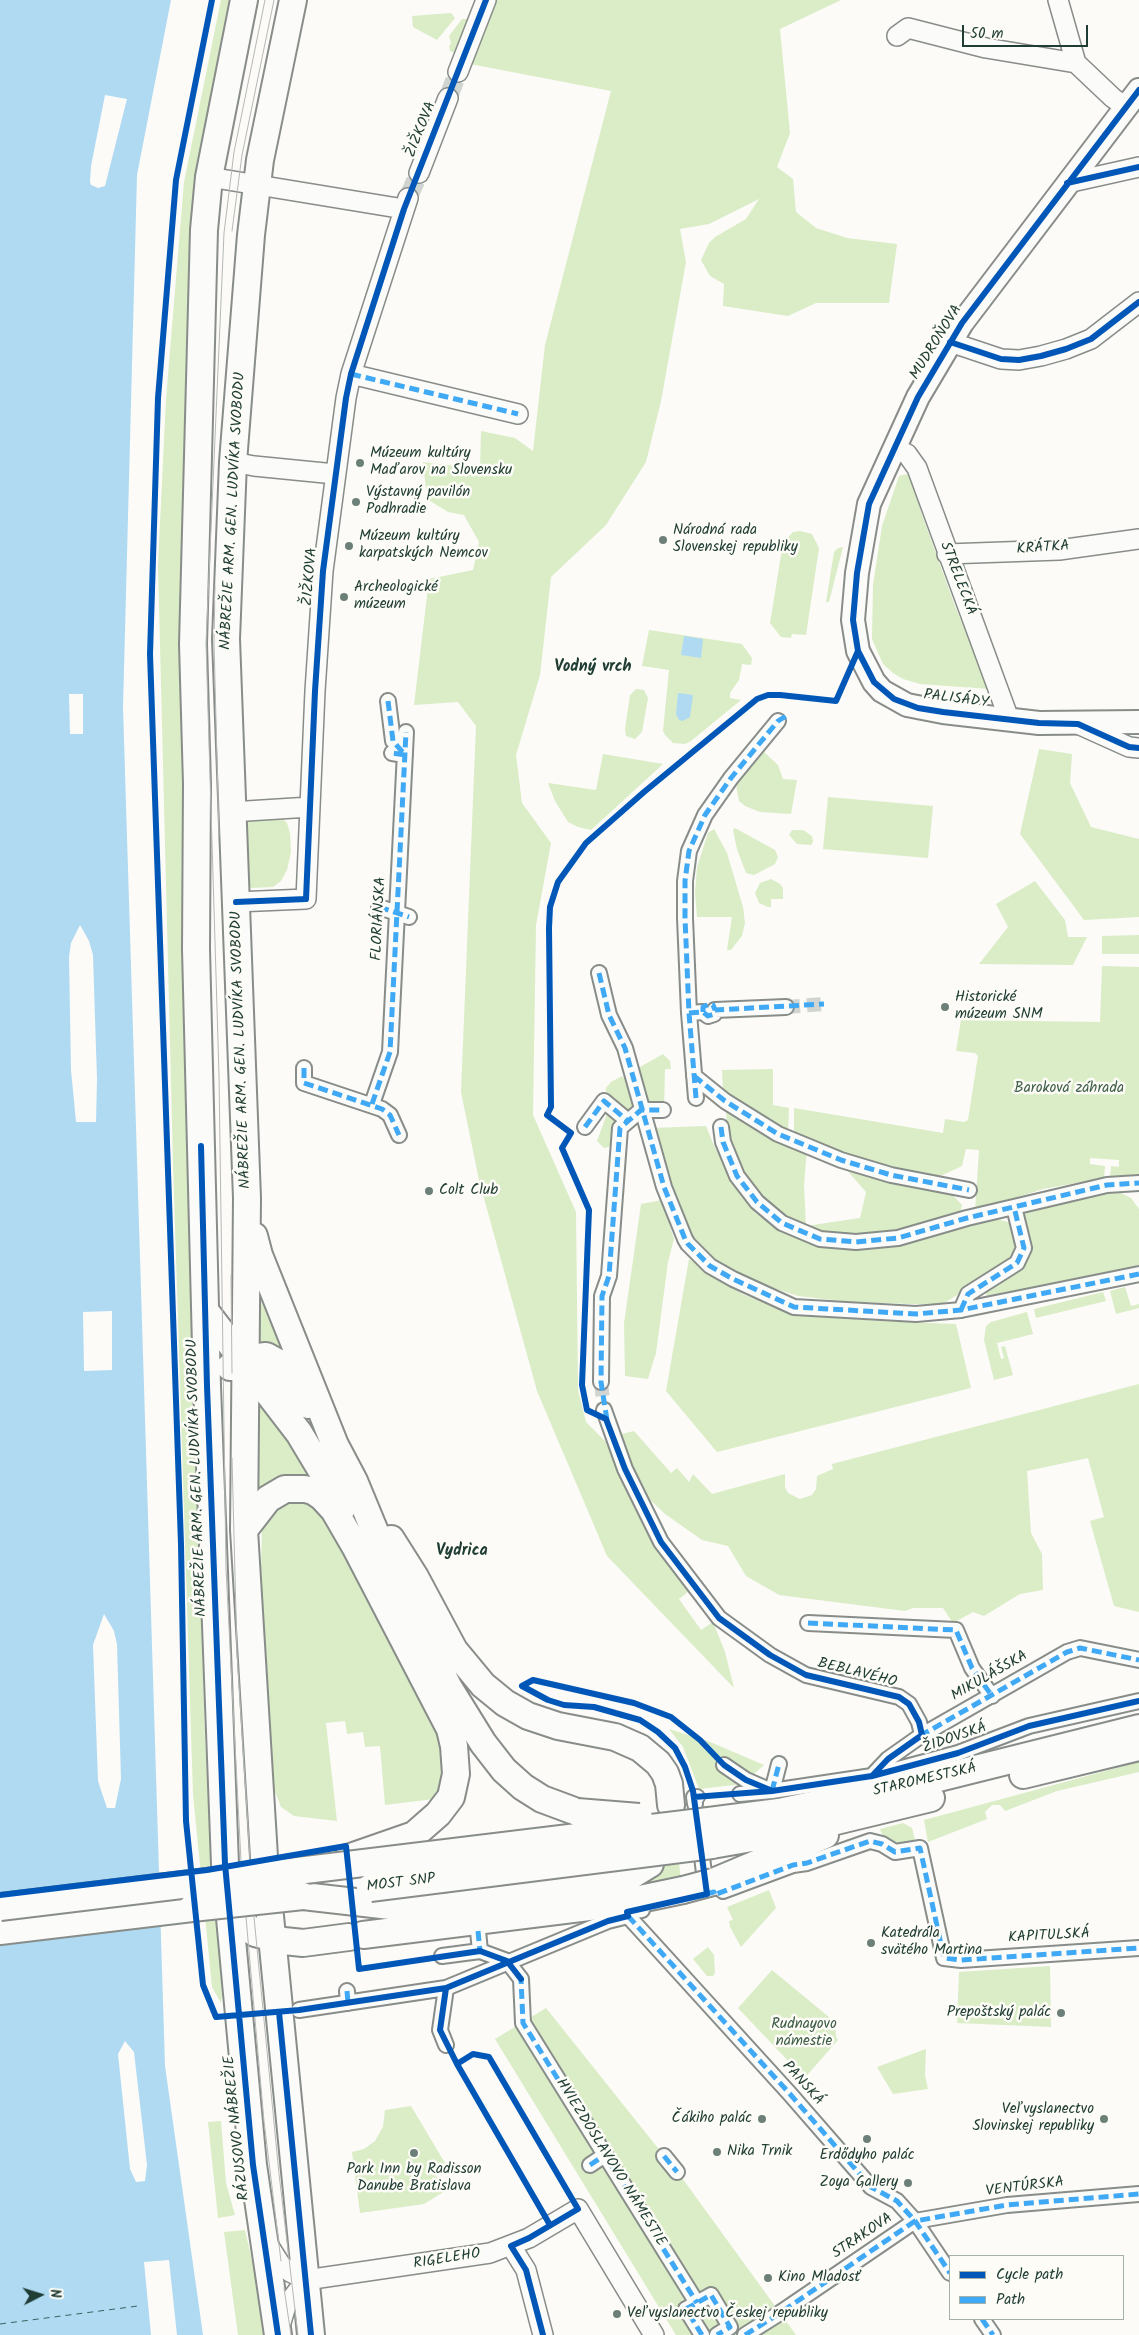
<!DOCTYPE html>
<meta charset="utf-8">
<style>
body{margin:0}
#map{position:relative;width:1139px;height:2335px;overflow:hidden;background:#fcfbf8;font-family:Kalam,sans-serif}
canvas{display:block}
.legend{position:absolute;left:949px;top:2255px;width:175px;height:65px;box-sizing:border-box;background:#fdfcf7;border:1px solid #a4b0a9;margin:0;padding:6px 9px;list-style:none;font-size:15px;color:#1f3d34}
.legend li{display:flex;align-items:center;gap:10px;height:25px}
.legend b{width:25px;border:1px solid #a4b0a9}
.north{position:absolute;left:15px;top:2270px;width:50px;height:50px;-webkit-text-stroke:4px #fdfcf7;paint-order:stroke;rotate:85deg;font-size:14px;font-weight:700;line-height:20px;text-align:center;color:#1f3d34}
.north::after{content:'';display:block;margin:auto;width:18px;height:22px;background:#1f3d34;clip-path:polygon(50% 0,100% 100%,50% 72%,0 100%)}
.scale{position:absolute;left:962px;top:25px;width:126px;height:22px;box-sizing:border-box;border:2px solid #1f3d34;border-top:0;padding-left:6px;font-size:15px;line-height:18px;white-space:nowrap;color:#1f3d34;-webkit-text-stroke:4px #fdfcf7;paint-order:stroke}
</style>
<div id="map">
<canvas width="1139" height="2335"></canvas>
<ul class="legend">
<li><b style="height:6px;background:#0057b8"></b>Cycle path</li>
<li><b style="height:6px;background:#3fa9f5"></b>Path</li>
</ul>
<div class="north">N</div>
<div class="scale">50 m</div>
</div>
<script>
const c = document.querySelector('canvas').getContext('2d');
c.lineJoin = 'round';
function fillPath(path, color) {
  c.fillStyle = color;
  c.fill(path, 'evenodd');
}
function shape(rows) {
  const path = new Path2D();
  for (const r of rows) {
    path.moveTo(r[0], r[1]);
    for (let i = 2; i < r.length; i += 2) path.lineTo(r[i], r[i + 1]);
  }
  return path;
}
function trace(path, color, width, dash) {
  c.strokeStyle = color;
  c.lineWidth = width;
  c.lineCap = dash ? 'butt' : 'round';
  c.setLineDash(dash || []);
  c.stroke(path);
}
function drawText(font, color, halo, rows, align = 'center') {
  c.font = font + ' Kalam,sans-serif';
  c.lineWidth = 5;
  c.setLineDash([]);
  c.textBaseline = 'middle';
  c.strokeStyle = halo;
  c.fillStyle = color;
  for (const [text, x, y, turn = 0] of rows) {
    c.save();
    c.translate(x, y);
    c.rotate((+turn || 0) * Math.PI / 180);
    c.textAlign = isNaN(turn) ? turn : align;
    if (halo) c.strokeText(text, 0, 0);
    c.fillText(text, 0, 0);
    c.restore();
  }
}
fillPath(shape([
 [221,0,234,0,200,186,193,1334,205,1740,212,1862,223,1988,221,2003,212,1987,193,1794,173,1163,158,565,166,399,184,182],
 [497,0,841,0,780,29,790,133,777,167,793,179,796,212,816,228,847,238,897,244,889,303,816,303,788,316,723,306,724,284,710,276,701,260,709,243,715,237,746,219,759,199,709,224,680,229,686,262,661,401,646,462,606,525,551,577,540,675,516,755,522,803,551,843,536,925,533,1115,576,1212,578,1390,586,1422,610,1446,635,1506,689,1591,679,1599,701,1630,713,1622,725,1652,734,1688,607,1556,537,1391,479,1180,461,1092,476,726,458,702,414,705,429,579,473,570,479,542,464,515,448,512,427,499,423,462,480,469,481,431,515,438,533,451,545,345,611,91,470,64],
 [451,13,455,18,437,40,413,27,412,16],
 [462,19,468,19,455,53,450,51,449,46,451,43,449,36],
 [911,473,921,512,955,606,989,689,920,684,903,679,893,673,883,664,872,639,873,585,882,526,899,476],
 [800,531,812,534,819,548,806,635,792,634,791,638,781,637,770,623,783,543,793,532],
 [843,547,829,602,826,602,834,552,838,548],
 [649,630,742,644,752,658,751,665,742,664,739,680,730,693,730,698,741,700,691,741,685,744,673,743,665,735,663,731,669,670,642,666],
 [636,689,644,690,648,698,642,732,635,739,626,736,625,729,630,695],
 [1039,749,1072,754,1070,783,1091,827,1139,839,1139,917,1084,920,1020,834],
 [764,752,778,765,783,779,797,780,791,814,760,812,745,806,739,801,736,785],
 [603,754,663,764,591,830,578,827,568,822,555,801,548,783,596,790],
 [828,797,933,806,928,858,823,849],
 [279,816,287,823,290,833,291,852,287,870,281,881,273,887,251,888,248,885,246,817],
 [735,828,775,850,778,857,775,864,754,875,746,873,737,849,733,830],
 [714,829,727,853,743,907,745,923,742,936,731,950,727,950,732,917,697,917,695,893,697,867,708,833],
 [792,830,803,830,812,836,813,842,811,845,797,844,789,835],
 [771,879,780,884,783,888,783,899,771,899,771,907,768,907,759,903,755,893,760,883],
 [1035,881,1065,920,1068,937,1087,937,1073,965,979,964,1008,927,996,904],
 [1139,935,1139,954,1102,954,1102,936],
 [1102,966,1139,967,1139,1174,1110,1177,1111,1166,1119,1167,1119,1160,1090,1158,1090,1164,1105,1166,1104,1178,1043,1189,975,1211,979,1150,966,1149,962,1166,934,1179,891,1170,794,1137,794,1108,943,1133,945,1119,964,1122,968,1120,978,1056,975,1053,956,1051,961,1020,1100,1022],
 [663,1054,670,1061,671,1069,665,1069,664,1108,648,1109,639,1070,640,1067],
 [773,1069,773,1105,789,1108,788,1134,747,1111,723,1090,722,1070],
 [622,1076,626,1080,633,1102,632,1107,626,1114,606,1094,606,1088,611,1082],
 [608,1111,620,1120,612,1141,609,1147,604,1148,597,1141],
 [730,1111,807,1149,804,1185,806,1226,860,1218,866,1192,844,1167,947,1189,962,1205,960,1215,898,1230,857,1234,820,1231,793,1223,773,1209,755,1192,742,1172,729,1141,726,1113],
 [706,1126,715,1148,755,1213,785,1232,813,1243,903,1242,997,1219,1011,1223,1020,1247,1009,1263,941,1305,850,1302,798,1296,761,1284,720,1264,701,1249,687,1232,662,1172,652,1128],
 [1106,1191,1119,1192,1131,1198,1139,1209,1139,1271,993,1298,987,1297,985,1291,1015,1267,1022,1217,1025,1210],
 [662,1200,674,1239,668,1262,656,1353,648,1379,625,1376,624,1323,641,1204],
 [689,1259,742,1294,791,1314,880,1321,956,1324,971,1388,717,1452,666,1391],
 [1125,1287,1131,1306,1139,1304,1139,1308,1116,1314,1110,1291],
 [256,1290,282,1349,280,1350,256,1342],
 [1103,1292,1106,1301,1036,1318,1034,1309],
 [1027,1312,1033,1334,997,1343,1001,1359,1004,1358,1001,1347,1005,1346,1013,1375,994,1380,984,1340,986,1326,991,1322],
 [1139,1384,1139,1612,1114,1606,1090,1521,1104,1517,1088,1458,1027,1471,1031,1533,1042,1554,1043,1590,1020,1594,984,1616,973,1612,953,1623,943,1608,913,1608,905,1611,779,1595,746,1576,728,1546,702,1540,665,1514,644,1494,630,1468,618,1435,634,1431,671,1473,677,1468,689,1482,693,1474,712,1494,785,1474,785,1487,788,1493,800,1499,812,1495,816,1489,817,1476,833,1469,832,1464],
 [254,1399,274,1413,308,1477,281,1476,255,1493],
 [288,1499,310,1499,335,1526,439,1722,446,1772,434,1799,385,1805,380,1746,365,1747,363,1732,347,1734,345,1721,326,1723,337,1821,294,1816,281,1807,271,1781,261,1568,262,1529,272,1511],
 [669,1729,708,1741,764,1765,743,1784,699,1789,683,1747],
 [1139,1762,1139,1772,1057,1791,1005,1811,1000,1805,992,1805,985,1812,987,1819,928,1842,924,1820],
 [903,1823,912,1828,915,1840,896,1845,884,1839,880,1829],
 [677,1848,681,1879,611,1894],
 [769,1890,776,1908,741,1947,730,1927,729,1921,733,1920,727,1907],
 [708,1947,714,1955,715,1973,713,1976,707,1976,693,1959],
 [1050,1966,1051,2027,957,2023,959,1972],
 [772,1970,835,2022,836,2037,838,2040,802,2081,791,2064,738,2008],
 [546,2008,685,2182,796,2335,676,2335,495,2039],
 [926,2049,925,2075,928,2089,893,2094,877,2067],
 [411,2106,448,2168,436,2176,445,2191,424,2204,360,2213,352,2152,364,2149,375,2141,383,2127,385,2110],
 [221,2121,226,2183,235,2215,218,2218,208,2122],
 [245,2230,269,2335,238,2335,224,2232]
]), '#daedc6');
fillPath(shape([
 [0,0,171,0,137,175,123,707,165,2066,203,2335,0,2335],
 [684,636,703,639,701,658,681,655],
 [678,693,693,695,690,717,683,721,679,720,676,714]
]), '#afdaf2');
fillPath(shape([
 [105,95,127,99,105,186,98,188,91,185,90,182,91,166],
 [69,694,83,694,83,734,70,734],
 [80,925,89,941,93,955,97,1079,96,1122,76,1122,71,1070,69,957,71,943],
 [112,1311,112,1370,84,1371,83,1312],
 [104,1614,114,1631,117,1644,121,1779,115,1808,107,1808,98,1781,93,1645],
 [125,2041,134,2052,147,2165,145,2181,136,2182,130,2169,118,2054],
 [169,2260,177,2335,151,2335,144,2262]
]), '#fcfbf8');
trace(shape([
 [0,2324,138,2306]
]), '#3b6163', 1, [6, 5]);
trace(shape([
 [786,1007,824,1004],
 [601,1382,604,1410]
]), '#d0d5d1', 14, [14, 7]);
trace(shape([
 [448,98,458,72],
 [408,198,419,173]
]), '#d0d5d1', 19, [19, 9]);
const pedestrian = shape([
 [388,701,393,741,405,755,392,753],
 [379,907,409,917],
 [599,973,609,1015,625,1048,664,1187,685,1239,688,1244,710,1266,733,1279,794,1307,916,1314,961,1310,1139,1274],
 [689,1013,703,1012,708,1016,714,1014,715,1010,786,1007],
 [304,1068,304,1083,382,1109,390,1115,399,1135],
 [694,1076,725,1101,778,1134,812,1148,841,1160,891,1175,969,1190],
 [696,1098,689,1013,685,918,685,881,689,851,705,815,731,778,778,721],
 [372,1104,390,1052,406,732],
 [585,1127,604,1101,628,1121],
 [721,1127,723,1142,737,1176,757,1202,782,1223,820,1239,856,1242,898,1238,967,1218,1107,1185,1139,1183],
 [961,1310,968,1294,1017,1263,1024,1248,1014,1207],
 [601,1382,602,1296,609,1276,620,1128,641,1110,663,1110],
 [604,1410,625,1469,661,1542,719,1618,770,1655,806,1675,899,1697,909,1704,919,1722,922,1735],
 [808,1623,956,1630,972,1668,992,1696],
 [724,1765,746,1780,769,1790],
 [872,1776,888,1759,922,1735,1067,1652,1080,1648,1139,1660],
 [772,1791,779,1764],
 [740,1794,772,1791,872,1776,958,1753,1029,1726,1139,1701],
 [695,1804,694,1797,697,1797],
 [702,1857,704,1873],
 [723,1891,793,1865,807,1863,870,1841,882,1844,895,1852,920,1848,944,1958,961,1960,1139,1948],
 [628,1916,790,2094,871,2187,897,2201,915,2221,950,2273],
 [478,1931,480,1951],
 [442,1956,480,1951,507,1961,521,1979,523,2023,697,2303],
 [446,1988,440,2030,446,2045],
 [347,1991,348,2003],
 [299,2010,446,1988,608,1921,628,1916,627,1912,642,1910],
 [664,2156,677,2172],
 [590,2165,605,2155],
 [982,2319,993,2335],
 [702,2335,686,2309,711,2295,730,2327,717,2335],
 [745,2335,780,2313,915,2221,1007,2205,1139,2194]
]);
const minor = shape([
 [1058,0,1076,63,1113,98,1126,107],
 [897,36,908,28,986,48,1076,63],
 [458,72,486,0],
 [419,173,448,98],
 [209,177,404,209],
 [1067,183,1139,167],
 [950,342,1001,359,1019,360,1041,356,1066,349,1091,339,1139,302],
 [351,374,518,414],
 [894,448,907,454,917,468,1009,719],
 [233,462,254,466,335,474],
 [947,554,1059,550,1139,539],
 [1078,724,1129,747,1139,748],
 [231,812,310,807],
 [236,902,306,899,315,691,323,571,346,398,351,374,408,198],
 [267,2243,281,2265,290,2272,306,2280,490,2253,529,2238,578,2209,654,2335],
 [511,2246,526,2270,543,2335],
 [279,2329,286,2306,306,2280]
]);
const tertiary = shape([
 [1139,90,962,323,918,397,869,504,857,573,853,620,858,651,874,682,882,691,907,705,943,712,1039,723,1139,722]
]);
const secondary = shape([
 [254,1236,259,1255,335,1445,354,1481,397,1585,449,1688,483,1743,504,1770,523,1787,542,1799,577,1812],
 [206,1312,299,1433,326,1478,341,1510],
 [230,1367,245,1364,258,1357,266,1356,277,1362,282,1369,308,1405],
 [244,1530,268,1499,285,1489,305,1489,313,1491,322,1497,334,1510,356,1548,450,1729,454,1746,456,1774,451,1797,438,1814,414,1835,348,1858],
 [391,1539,415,1577,454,1650,483,1685,505,1703,528,1716,558,1726,615,1737,640,1748,658,1763,665,1773,669,1784,671,1805],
 [1023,1775,1139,1747],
 [709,1821,779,1812,931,1780,1139,1728],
 [712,1845,803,1829,931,1798],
 [264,1857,244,1530,247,1198,226,639,233,462,251,235,260,160,293,0],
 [225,1864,207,1386,196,949,197,784,193,644,204,230,209,177,244,0],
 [713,1882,825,1835],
 [303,1896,408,1908,449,1906,608,1884,632,1875,650,1864],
 [270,1916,311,2335],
 [230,1918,253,2165,278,2335],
 [237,1918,255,1933,284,1941,303,1943,349,1937],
 [0,1931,192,1908],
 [363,1935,621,1903,683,1890]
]);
trace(pedestrian, '#888d8a', 18);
trace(minor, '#888d8a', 22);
trace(tertiary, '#888d8a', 26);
trace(secondary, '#888d8a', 30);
trace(pedestrian, '#fbfbf9', 14);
trace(minor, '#fbfbf9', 19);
trace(tertiary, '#fbfbf9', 22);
trace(secondary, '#fbfbf9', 26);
trace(shape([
 [232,231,242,155,274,0],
 [215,586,214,643,219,836],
 [231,1275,232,1373],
 [232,1458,237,1653,250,1859],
 [241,1861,226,1569,219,1075,206,643,224,233,234,152,265,0],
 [246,1917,264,2121,281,2261],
 [254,1917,279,2174,298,2335],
 [284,2288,291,2335]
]), '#b5b8b6', 1);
const secondaryBridge = shape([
 [577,1812,639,1817],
 [370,1888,712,1845],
 [683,1890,713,1882],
 [0,1907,709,1821],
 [192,1908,303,1896]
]);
trace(secondaryBridge, '#888d8a', 30, []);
trace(secondaryBridge, '#fbfbf9', 26);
trace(shape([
 [351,374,518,414],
 [388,701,393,741,405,755,392,753],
 [379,907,409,917],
 [599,973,609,1015,625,1048,664,1187,685,1239,688,1244,710,1266,733,1279,794,1307,916,1314,961,1310,1139,1274],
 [703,1012,703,1007,709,1004,713,1005,715,1010],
 [689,1013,703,1012,708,1016,714,1014,715,1010,824,1004],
 [304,1068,304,1083,382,1109,390,1115,399,1135],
 [694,1076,725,1101,778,1134,812,1148,841,1160,891,1175,969,1190],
 [696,1098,689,1013,685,918,685,881,689,851,705,815,731,778,778,721,786,716],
 [372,1104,390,1052,406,732],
 [585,1127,604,1101,628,1121],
 [721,1127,723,1142,737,1176,757,1202,782,1223,820,1239,856,1242,898,1238,967,1218,1107,1185,1139,1183],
 [961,1310,968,1294,1017,1263,1024,1248,1014,1207],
 [607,1420,601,1382,602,1296,609,1276,620,1128,641,1110,663,1110],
 [808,1623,956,1630,972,1668,992,1696],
 [920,1736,1067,1652,1080,1648,1139,1660],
 [772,1791,779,1764],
 [706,1894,714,1892,714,1895,793,1865,807,1863,870,1841,882,1844,895,1852,920,1848,944,1958,961,1960,1139,1948],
 [628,1916,790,2094,871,2187,897,2201,915,2221,950,2273],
 [478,1931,480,1951],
 [518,1975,521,1979,523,2023,697,2303],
 [347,1991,348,2003],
 [664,2156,677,2172],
 [590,2165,605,2155],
 [982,2319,993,2335],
 [702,2335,686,2309,711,2295,730,2327,717,2335],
 [745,2335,780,2313,915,2221,1007,2205,1139,2194]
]), '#3fa9f5', 5, [10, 5]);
trace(shape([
 [212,0,176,180,158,398,150,654,181,1544,186,1821,203,1985,216,2017,299,2010,446,1988,608,1921,628,1916,627,1912,707,1894,693,1791,685,1767,675,1748,658,1732,640,1720,594,1707,564,1705,548,1700,522,1686],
 [1139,90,962,323,918,397,869,504,857,573,853,620,858,651,874,682,894,699,918,708,943,712,1039,723,1078,724,1129,747,1139,748],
 [1067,183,1139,167],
 [950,342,1001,359,1019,360,1041,356,1066,349,1091,339,1139,302],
 [858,651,836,701,780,695,768,695,757,699,644,792,586,843,558,882,550,907,549,928,551,1107,547,1115,571,1133,562,1148,589,1210,582,1385,587,1410,606,1419,625,1469,661,1542,719,1618,770,1655,806,1675,899,1697,909,1704,919,1722,922,1735,888,1759,872,1776],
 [236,902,306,899,315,691,323,571,346,398,351,374,404,209,486,0],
 [201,1146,207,1386,225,1864,253,2165,278,2335],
 [522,1686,533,1680,634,1703,671,1717,700,1740,724,1765,746,1780,770,1790],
 [694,1797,772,1791,872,1776,958,1753,1029,1726,1139,1701],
 [0,1895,207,1870,346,1846,359,1969,480,1951,507,1961,521,1979],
 [446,1988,440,2030,457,2064,550,2225],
 [279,2012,311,2335],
 [457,2064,473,2054,489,2057,578,2209,529,2238,511,2246,526,2270,543,2335]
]), '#0057b8', 6);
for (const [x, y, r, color] of [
 [360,463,5,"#6c8079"],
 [356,502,5,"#6c8079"],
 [663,540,5,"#6c8079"],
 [349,546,5,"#6c8079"],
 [344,597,5,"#6c8079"],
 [945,1007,5,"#6c8079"],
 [429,1191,5,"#6c8079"],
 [871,1943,5,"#6c8079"],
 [1061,2013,5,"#6c8079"],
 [762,2119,5,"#6c8079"],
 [1104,2119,5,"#6c8079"],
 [867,2139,5,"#6c8079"],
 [717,2152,5,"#6c8079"],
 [414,2153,5,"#6c8079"],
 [908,2183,5,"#6c8079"],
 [768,2278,5,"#6c8079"],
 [617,2314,5,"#6c8079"]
]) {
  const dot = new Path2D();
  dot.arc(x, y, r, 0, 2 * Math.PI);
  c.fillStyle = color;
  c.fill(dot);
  trace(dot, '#fdfcf7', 2);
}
drawText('15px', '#1f3d34', '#fdfcf7', [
 ["ŽIŽKOVA",422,130,-68],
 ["MUDROŇOVA",937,343,-58],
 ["NÁBREŽIE ARM. GEN. LUDVÍKA SVOBODU",234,511,-87],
 ["KRÁTKA",1043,549,-4],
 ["ŽIŽKOVA",311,577,-85],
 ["STRELECKÁ",957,579,69],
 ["PALISÁDY",956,700,7],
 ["FLORIÁNSKA",380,919,-87],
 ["NÁBREŽIE ARM. GEN. LUDVÍKA SVOBODU",242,1050,-92],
 ["NÁBREŽIE ARM. GEN. LUDVÍKA SVOBODU",198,1478,-92],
 ["BEBLAVÉHO",857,1674,14],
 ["MIKULÁŠSKA",990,1677,-30],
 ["ŽIDOVSKÁ",955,1739,-19],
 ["STAROMESTSKÁ",925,1781,-13],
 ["MOST SNP",401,1884,-7],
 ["KAPITULSKÁ",1049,1937,-3],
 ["PANSKÁ",802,2084,48],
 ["RÁZUSOVO NÁBREŽIE",238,2128,-96],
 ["HVIEZDOSLAVOVO NÁMESTIE",610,2163,58],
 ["VENTÚRSKA",1025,2188,-7],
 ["STRAKOVA",863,2237,-34],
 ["RIGELEHO",447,2260,-9]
]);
drawText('15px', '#1f3d34', '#fdfcf7', [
 ["Múzeum kultúry",370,454],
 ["Maďarov na Slovensku",370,471],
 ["Výstavný pavilón",366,493],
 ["Podhradie",366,510],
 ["Národná rada",673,531],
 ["Slovenskej republiky",673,548],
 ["Múzeum kultúry",359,537],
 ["karpatských Nemcov",359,554],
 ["Archeologické",354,588],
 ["múzeum",354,605],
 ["Historické",955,998],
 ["múzeum SNM",955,1015],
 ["Colt Club",439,1191],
 ["Katedrála",881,1934],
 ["svätého Martina",881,1951],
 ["Prepoštský palác",1051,2013,"right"],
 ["Veľvyslanectvo",1094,2110,"right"],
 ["Slovinskej republiky",1094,2127,"right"],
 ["Čákiho palác",752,2119,"right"],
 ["Nika Trnik",727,2152],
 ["Erdődyho palác",867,2156,"center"],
 ["Park Inn by Radisson",414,2170,"center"],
 ["Danube Bratislava",414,2187,"center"],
 ["Zoya Gallery",898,2183,"right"],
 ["Kino Mladosť",778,2278],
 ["Veľvyslanectvo Českej republiky",627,2314]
], 'left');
drawText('15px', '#3f5e49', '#fdfcf7', [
 ["Baroková záhrada",1069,1089],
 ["Rudnayovo",804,2025],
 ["námestie",804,2042]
]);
drawText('bold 16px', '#1f3d34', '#fdfcf7', [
 ["Vodný vrch",593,668],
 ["Vydrica",462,1552]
]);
</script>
